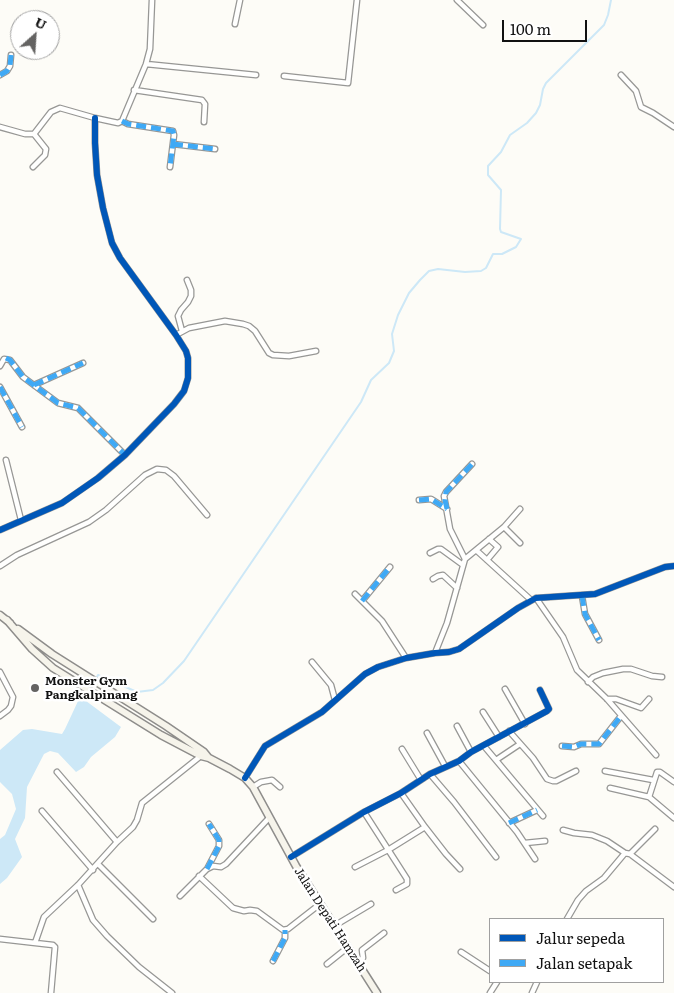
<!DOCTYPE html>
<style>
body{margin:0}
#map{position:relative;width:674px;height:993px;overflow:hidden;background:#fdfcf7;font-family:Literata,serif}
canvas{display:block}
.legend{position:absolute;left:489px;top:918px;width:175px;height:65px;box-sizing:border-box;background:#fff;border:1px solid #a0a0a0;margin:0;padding:6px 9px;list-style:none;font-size:15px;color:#111}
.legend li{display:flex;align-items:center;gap:10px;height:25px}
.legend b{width:25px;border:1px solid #a0a0a0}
.north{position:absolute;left:10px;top:10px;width:50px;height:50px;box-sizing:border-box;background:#fff;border:1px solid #a0a0a0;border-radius:50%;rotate:26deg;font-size:14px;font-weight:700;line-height:20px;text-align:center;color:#111}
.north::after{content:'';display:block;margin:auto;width:18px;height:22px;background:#646362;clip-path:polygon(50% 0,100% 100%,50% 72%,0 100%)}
.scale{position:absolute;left:502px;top:20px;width:85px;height:22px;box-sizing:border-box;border:2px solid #111;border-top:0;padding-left:6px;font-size:15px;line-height:18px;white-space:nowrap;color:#111;-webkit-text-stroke:4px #fff;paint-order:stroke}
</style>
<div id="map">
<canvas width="674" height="993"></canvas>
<ul class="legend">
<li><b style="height:6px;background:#0057b8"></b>Jalur sepeda</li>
<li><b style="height:6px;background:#3fa9f5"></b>Jalan setapak</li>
</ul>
<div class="north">U</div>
<div class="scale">100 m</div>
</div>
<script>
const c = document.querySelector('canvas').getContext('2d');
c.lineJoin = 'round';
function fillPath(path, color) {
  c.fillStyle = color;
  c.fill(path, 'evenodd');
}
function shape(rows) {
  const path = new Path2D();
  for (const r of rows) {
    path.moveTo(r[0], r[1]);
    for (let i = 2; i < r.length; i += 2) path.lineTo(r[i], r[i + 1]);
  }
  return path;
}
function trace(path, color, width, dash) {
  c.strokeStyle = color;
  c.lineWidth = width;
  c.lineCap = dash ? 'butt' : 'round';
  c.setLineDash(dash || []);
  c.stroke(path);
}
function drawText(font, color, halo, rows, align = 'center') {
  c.font = font + ' Literata,serif';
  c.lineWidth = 5;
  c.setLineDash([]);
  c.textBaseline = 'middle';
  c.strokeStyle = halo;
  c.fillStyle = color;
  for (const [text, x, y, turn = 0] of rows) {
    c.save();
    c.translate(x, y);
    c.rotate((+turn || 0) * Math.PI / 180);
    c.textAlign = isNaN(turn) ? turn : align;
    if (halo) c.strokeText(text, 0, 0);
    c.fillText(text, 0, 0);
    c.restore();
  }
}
fillPath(shape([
 [82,698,121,727,115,737,91,757,84,767,76,772,58,753,50,751,44,754,27,787,25,818,15,839,22,857,7,878,0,884,0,839,5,835,16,809,12,794,0,782,0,750,23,730,32,729,62,734,65,729,79,699]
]), '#cde8f7');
trace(shape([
 [84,700,98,675,137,692,153,690,163,683,184,661,361,402,371,380,389,363,394,351,392,334,398,315,409,293,420,280,429,271,438,269,465,272,481,271,486,268,493,254,502,254,516,247,521,239,501,232,500,229,501,190,488,175,488,166,501,152,510,135,527,123,536,113,540,105,543,89,546,83,604,25,608,15,611,0]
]), '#cde8f7', 2);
const street = shape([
 [457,0,483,25],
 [235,24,240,0],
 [146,64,256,75],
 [0,75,7,71,10,66,11,55],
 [621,75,636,91,641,107,653,113,674,127],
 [284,76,348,83,357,0],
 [134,90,202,100,205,104,204,122],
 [122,121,128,124,173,131,174,135,170,167],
 [0,127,25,134,34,134,51,112,60,108,95,118,118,123,122,121,146,64,150,49,152,0],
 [173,144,215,149],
 [33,167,45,155,46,149,34,134],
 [182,331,178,316,181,310,188,302,191,296,191,290,187,280],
 [176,335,189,328,225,321,243,324,249,326,255,331,269,353,273,355,289,356,316,351],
 [0,366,4,359,10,360,23,377,58,403,78,408,125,455],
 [34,385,83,363],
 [0,387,22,427],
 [6,460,21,520],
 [419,500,431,499,447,509],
 [504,527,520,543],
 [0,530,62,503,98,478,125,455,174,404,184,391,188,378,188,358,186,351,176,335,120,258,112,243,103,208,97,175,95,143,95,118],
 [476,550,531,600],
 [430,553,438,549,441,549,463,565],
 [465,559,450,529,444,496,446,492,472,464],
 [487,560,498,547,489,539],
 [0,566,17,555,89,522,106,510,145,475,157,469,166,470,174,476,207,515],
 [433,579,438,576,443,575,457,588],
 [355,594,382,621,406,658],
 [582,596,585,614,599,640],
 [536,598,563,637,577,670,607,699,656,755],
 [362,601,390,567],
 [435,653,447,623,465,559,504,527,520,509],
 [312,662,331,685,335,700],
 [0,672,13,697,11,706,8,710,0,716],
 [588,682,593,677,603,673,623,669,631,669,652,676,662,677],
 [505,689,525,724],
 [607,699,616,699,641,708,649,699],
 [483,712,499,737],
 [457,726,471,752],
 [509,731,533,758,547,779,553,781,556,781,576,771],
 [427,733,445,766],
 [484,746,543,816],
 [562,746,574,747,581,744,599,744,621,716],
 [402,749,421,780],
 [496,760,520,744],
 [459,761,517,832,535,859],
 [605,771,653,780],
 [57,772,117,842],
 [430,774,454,802,496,857],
 [245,778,265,746,322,712,365,674,378,667,406,658,435,653,449,652,459,649,518,608,536,598,595,594,665,567,674,566],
 [253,787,261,782,272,780,280,787],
 [610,788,649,797,674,818],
 [401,793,425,827,446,854,460,869],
 [649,797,657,772,660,772,674,782],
 [42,811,93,870],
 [364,812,407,879,407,884,396,890],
 [509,823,537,810],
 [563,830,574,833,592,835,607,841,625,853],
 [525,843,545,841],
 [630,854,655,829],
 [291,857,364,812,401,793,430,774,459,761,471,752,547,711,549,709,540,690],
 [98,864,153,919],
 [355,867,388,850,425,827],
 [207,869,219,846,219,840,209,824],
 [199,876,233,908,244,911,250,910,257,911,283,930,288,929,320,904],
 [78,885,93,920,107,936,139,967,172,993],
 [180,896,207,869,213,866,221,867,226,864,269,818],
 [567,919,578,900,586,891,604,878,625,853,630,854,674,887],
 [334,926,371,904],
 [0,939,53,945,55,947,51,993],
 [35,943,44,917,78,885,117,842,133,827,137,820,142,803,202,755],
 [461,952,490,971],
 [273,961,285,938,285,930],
 [357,962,363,958,362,950,384,933],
 [327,964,347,948],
 [490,993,497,982],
 [532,993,537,982]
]);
const secondary = shape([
 [0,615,10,623],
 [7,620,32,649,53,668,161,735,201,756,209,758,230,769,245,778,253,787,296,866,377,993],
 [18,629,52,654,166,726,204,752,208,757]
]);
trace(street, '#979795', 7);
trace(secondary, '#8e8d8b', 9);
trace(street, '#fffffe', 4.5);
trace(secondary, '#f6f4eb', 6);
trace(shape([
 [0,75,7,71,10,66,11,55],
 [122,121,128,124,173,131,174,135,170,167],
 [173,144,215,149],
 [6,358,10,360,23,377,58,403,78,408,125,455],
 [34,385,83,363],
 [0,387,22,427],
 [419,500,431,499,447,509],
 [447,509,445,500,446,492,472,464],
 [582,596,585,614,599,640],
 [362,601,390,567],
 [562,746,574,747,581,744,599,744,621,716],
 [509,823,537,810],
 [207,869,219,846,219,840,209,824],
 [273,961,285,938,285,930]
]), '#3fa9f5', 5, [10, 5]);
trace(shape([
 [0,530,62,503,98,478,125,455,174,404,184,391,188,378,188,358,186,351,176,335,120,258,112,243,103,208,97,175,95,143,95,118],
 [245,778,265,746,322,712,365,674,378,667,406,658,435,653,449,652,459,649,518,608,536,598,595,594,665,567,674,566],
 [291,857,364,812,401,793,430,774,459,761,471,752,547,711,549,709,540,690]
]), '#0057b8', 6);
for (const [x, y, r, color] of [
 [35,688,5,"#646362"]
]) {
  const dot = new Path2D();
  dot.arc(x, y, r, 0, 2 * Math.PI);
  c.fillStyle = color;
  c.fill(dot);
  trace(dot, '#fff', 2);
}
drawText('bold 12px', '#111', '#fff', [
 ["Monster Gym",45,681],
 ["Pangkalpinang",45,695]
], 'left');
drawText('12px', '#111', '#fff', [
 ["Jalan Depati Hamzah",330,920,57]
]);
</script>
